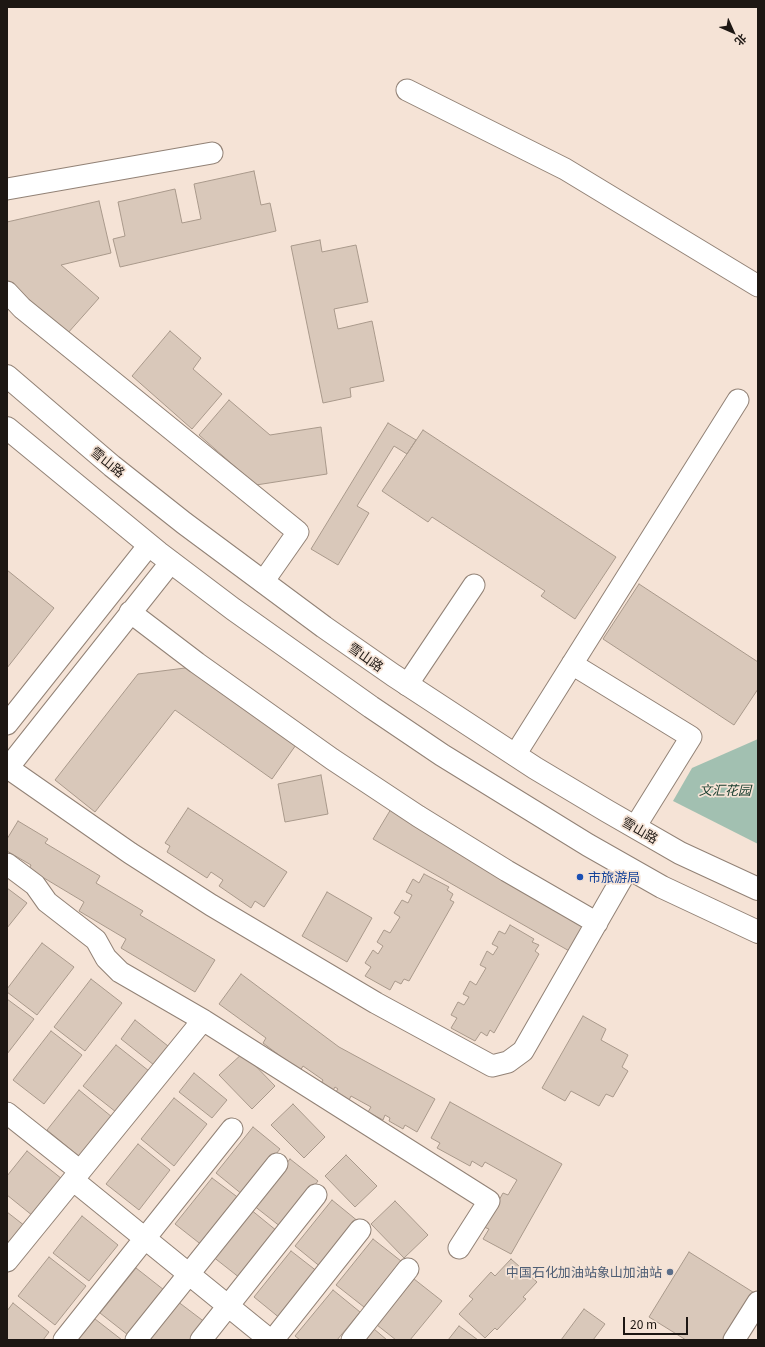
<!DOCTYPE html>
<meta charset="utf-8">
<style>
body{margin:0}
#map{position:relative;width:765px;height:1347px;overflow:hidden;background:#f5e3d6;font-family:Georgia,"Noto Sans SC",serif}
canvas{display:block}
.frame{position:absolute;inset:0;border:8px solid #1d1713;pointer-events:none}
.north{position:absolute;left:713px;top:12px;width:40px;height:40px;-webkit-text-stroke:3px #f5e3d6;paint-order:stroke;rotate:135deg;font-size:11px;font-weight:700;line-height:16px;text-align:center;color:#1d1713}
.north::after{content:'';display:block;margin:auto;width:14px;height:18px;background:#1d1713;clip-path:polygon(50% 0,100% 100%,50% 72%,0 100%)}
.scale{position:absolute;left:623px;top:1317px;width:65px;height:18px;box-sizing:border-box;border:2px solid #1d1713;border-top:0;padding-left:5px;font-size:12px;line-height:14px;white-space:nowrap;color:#1d1713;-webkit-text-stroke:3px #f5e3d6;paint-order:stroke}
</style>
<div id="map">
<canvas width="765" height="1347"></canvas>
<div class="frame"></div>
<div class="north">北</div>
<div class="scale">20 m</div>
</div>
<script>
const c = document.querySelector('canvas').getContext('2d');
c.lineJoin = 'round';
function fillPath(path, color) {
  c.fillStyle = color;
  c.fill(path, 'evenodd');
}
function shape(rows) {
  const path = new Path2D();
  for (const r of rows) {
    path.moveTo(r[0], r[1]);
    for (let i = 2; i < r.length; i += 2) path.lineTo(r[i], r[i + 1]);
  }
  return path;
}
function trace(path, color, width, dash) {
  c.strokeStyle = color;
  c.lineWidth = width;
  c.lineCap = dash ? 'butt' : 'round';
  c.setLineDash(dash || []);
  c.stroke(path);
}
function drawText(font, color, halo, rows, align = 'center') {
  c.font = font + ' Georgia,"Noto Sans SC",serif';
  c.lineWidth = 3.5;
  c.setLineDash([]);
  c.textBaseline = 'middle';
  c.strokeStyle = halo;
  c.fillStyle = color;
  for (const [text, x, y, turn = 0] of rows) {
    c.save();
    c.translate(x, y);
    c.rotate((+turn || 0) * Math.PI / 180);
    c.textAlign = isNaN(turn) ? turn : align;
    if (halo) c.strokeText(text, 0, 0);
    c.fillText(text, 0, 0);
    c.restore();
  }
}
fillPath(shape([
 [758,739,758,844,673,801,692,768]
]), '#a2c0b1');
const building = shape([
 [254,171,261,205,270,203,276,231,120,267,113,239,125,236,118,202,175,189,182,223,201,219,194,184,254,171],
 [99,201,111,253,61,265,99,298,67,334,7,280,7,222,99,201],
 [320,240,322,252,356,245,368,302,334,309,338,329,372,321,384,381,350,388,351,397,323,403,291,246,320,240],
 [170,331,201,358,193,369,222,394,192,429,132,376,170,331],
 [229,400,270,435,321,427,327,474,256,485,199,435,229,400],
 [388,423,416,440,407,454,394,446,357,506,369,513,338,565,311,549,388,423],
 [423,430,616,557,575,619,541,596,545,591,432,517,428,522,382,491,423,430],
 [7,570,54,608,7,668,7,570],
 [639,584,758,662,758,689,734,725,603,639,639,584],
 [193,667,298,742,272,779,175,710,95,812,55,780,138,674,193,667],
 [321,775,328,814,285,822,278,784,321,775],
 [188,808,287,872,264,907,255,901,251,908,219,886,223,880,211,872,207,878,167,852,170,846,165,843,188,808],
 [391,809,588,922,571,952,373,839,391,809],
 [18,821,48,839,45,843,100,876,96,883,143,911,140,915,215,960,195,992,121,948,126,939,79,911,84,902,29,869,31,865,7,851,7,839,18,821],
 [424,874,449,887,447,890,453,894,450,900,454,902,409,981,404,979,401,984,395,981,390,990,365,976,371,967,365,963,373,950,378,954,383,946,377,942,384,930,390,933,400,917,394,913,402,900,408,903,412,895,406,892,413,879,419,883,424,874],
 [7,888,27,903,7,928,7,888],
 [327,892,372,918,347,962,302,936,327,892],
 [510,925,534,939,532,942,539,945,535,951,539,954,494,1033,490,1030,487,1036,481,1032,475,1041,451,1028,457,1018,451,1015,458,1002,464,1005,469,997,463,994,470,981,476,985,486,968,480,965,487,951,493,955,498,947,492,944,499,931,505,934,510,925],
 [42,943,74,967,37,1015,7,992,7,989,42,943],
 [241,974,339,1047,435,1099,417,1132,405,1125,403,1129,389,1121,390,1118,385,1115,383,1120,368,1112,371,1107,351,1096,349,1100,335,1093,338,1089,335,1087,332,1092,320,1085,323,1080,303,1066,300,1071,263,1043,266,1038,219,1004,241,974],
 [91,979,122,1003,85,1051,54,1027,91,979],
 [7,999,34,1019,7,1054,7,999],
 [583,1016,606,1029,601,1040,628,1055,622,1067,628,1071,613,1097,606,1094,599,1106,571,1091,565,1101,542,1088,583,1016],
 [135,1020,168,1046,154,1065,121,1039,135,1020],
 [51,1031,82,1055,44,1104,13,1080,51,1031],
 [116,1045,149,1071,116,1112,83,1086,116,1045],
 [243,1053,275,1086,252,1109,219,1075,243,1053],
 [194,1073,227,1100,212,1118,179,1092,194,1073],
 [79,1090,112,1117,80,1157,47,1130,79,1090],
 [174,1098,207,1124,174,1166,141,1139,174,1098],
 [450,1102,562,1164,511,1254,483,1239,489,1229,484,1227,503,1193,508,1195,517,1180,485,1162,482,1167,472,1161,470,1166,437,1148,440,1143,431,1138,450,1102],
 [293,1104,325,1137,304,1158,271,1125,293,1104],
 [253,1127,280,1149,243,1195,216,1173,253,1127],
 [138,1144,170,1170,139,1210,106,1184,138,1144],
 [27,1151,62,1179,33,1216,7,1195,7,1176,27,1151],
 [346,1155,377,1186,355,1207,325,1176,346,1155],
 [290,1159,318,1181,281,1227,253,1205,290,1159],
 [212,1178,240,1199,203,1246,175,1224,212,1178],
 [332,1200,359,1222,322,1268,295,1246,332,1200],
 [395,1201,428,1235,404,1258,371,1224,395,1201],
 [250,1209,277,1231,240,1278,212,1256,250,1209],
 [7,1212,25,1226,7,1248,7,1212],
 [82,1216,118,1245,89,1281,53,1253,82,1216],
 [373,1239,401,1261,364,1307,336,1285,373,1239],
 [291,1251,318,1272,281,1319,254,1297,291,1251],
 [689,1252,756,1294,727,1340,686,1340,649,1317,689,1252],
 [49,1257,86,1286,55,1325,18,1296,49,1257],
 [511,1259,537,1282,523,1297,526,1299,497,1330,495,1328,485,1338,459,1314,473,1299,469,1296,491,1272,495,1276,511,1259],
 [136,1268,164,1290,128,1335,100,1313,136,1268],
 [414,1279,442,1301,410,1340,396,1340,377,1325,414,1279],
 [333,1290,360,1312,337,1340,300,1340,295,1336,333,1290],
 [177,1301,206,1323,192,1340,146,1340,177,1301],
 [13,1303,49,1332,43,1340,7,1340,7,1311,13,1303],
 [584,1309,605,1324,593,1340,561,1340,584,1309],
 [95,1319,122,1340,78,1340,95,1319],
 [459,1326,478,1340,448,1340,459,1326],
 [374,1329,387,1340,366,1340,374,1329]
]);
fillPath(building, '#d9c8ba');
trace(building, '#a9998b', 1);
const minor = shape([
 [407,90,565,169,758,286],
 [7,189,212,153],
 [7,292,22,308,298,532,263,582],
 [130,612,197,663,332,759,418,816,507,871,597,923],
 [572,664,691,737,635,827],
 [407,685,474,585],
 [7,724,149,545],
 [515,755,738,400],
 [8,768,130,853,211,905,376,1003,492,1066,508,1062,523,1051,628,868],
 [7,769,171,562],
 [7,864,35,885,47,902,96,940,106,958,120,972,203,1020,489,1201,459,1248],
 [7,1113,80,1171],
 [73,1180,270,1340],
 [7,1261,203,1020],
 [64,1340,232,1129],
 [136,1340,277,1164],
 [201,1340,316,1195],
 [273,1340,360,1230],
 [352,1340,408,1269],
 [734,1340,758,1302]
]);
const major = shape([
 [7,376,112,466,184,523,324,627,393,675,535,768,607,811,680,853,758,889],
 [7,428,159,553,233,609,371,707,442,755,588,845,662,887,758,932]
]);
trace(minor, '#928276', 23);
trace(major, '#928276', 24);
trace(minor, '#fff', 21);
trace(major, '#fff', 22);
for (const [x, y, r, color] of [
 [580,877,4,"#1a4fb4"],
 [670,1272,4,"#5c6f8a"]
]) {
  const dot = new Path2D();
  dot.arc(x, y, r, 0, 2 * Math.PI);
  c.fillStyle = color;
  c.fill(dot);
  trace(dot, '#f5e3d6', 1.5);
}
drawText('13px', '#1d1713', '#f5e3d6', [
 ["雪山路",108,462,39],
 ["雪山路",366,657,35],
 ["雪山路",640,830,30]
]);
drawText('italic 13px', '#123929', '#f5e3d6', [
 ["文汇花园",725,790]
]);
drawText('13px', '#164399', '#f5e3d6', [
 ["市旅游局",588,877]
], 'left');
drawText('13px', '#4e5e75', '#f5e3d6', [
 ["中国石化加油站象山加油站",662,1272]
], 'right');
</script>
